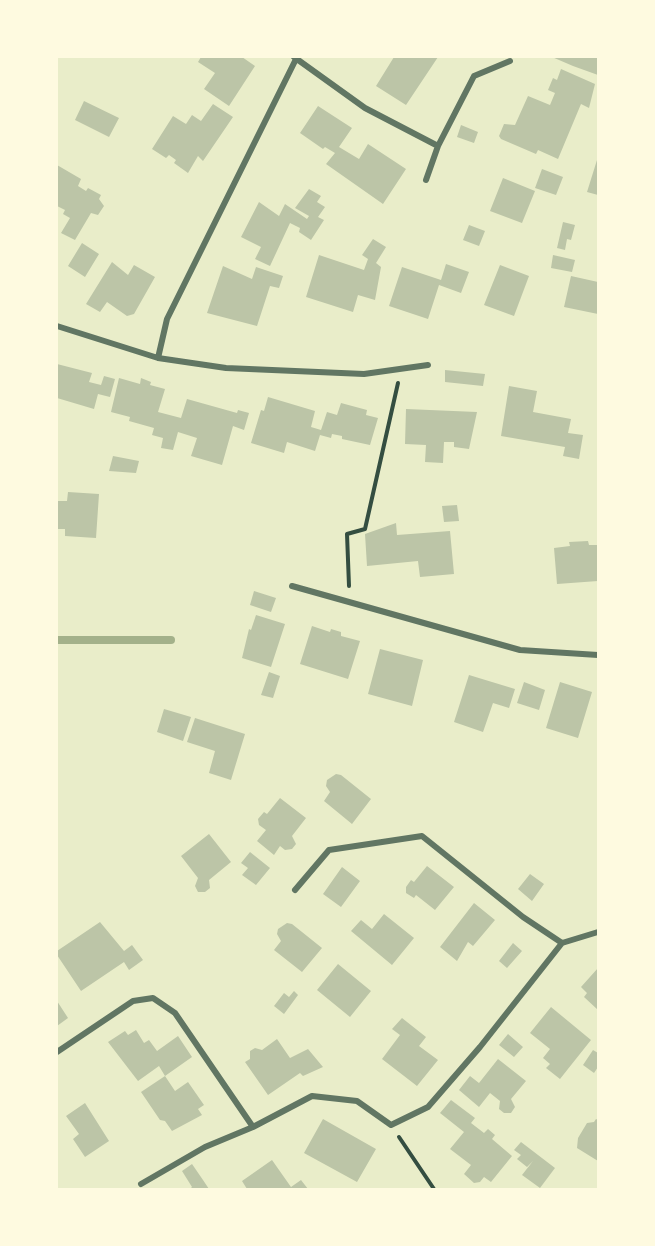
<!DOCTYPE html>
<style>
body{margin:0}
#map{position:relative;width:655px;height:1246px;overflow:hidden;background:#e9edc9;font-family:"Fira Sans Condensed",sans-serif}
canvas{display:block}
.frame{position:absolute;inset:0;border:58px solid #fefae0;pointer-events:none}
</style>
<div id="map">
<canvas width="655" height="1246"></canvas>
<div class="frame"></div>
</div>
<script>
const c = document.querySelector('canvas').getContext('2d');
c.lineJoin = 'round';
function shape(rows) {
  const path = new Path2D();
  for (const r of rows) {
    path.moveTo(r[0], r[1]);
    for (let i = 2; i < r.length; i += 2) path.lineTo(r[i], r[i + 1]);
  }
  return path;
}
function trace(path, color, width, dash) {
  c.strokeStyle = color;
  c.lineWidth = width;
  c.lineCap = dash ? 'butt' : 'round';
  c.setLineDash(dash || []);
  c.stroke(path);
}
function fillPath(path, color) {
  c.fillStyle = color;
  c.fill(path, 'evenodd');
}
trace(shape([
 [57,640,171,640]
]), '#a3b18a', 8);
fillPath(shape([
 [201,57,242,57,255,66,229,106,204,89,215,73,198,62],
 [394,57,438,57,406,105,376,86],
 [552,57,598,57,598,75,573,66],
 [561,69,595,84,589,108,581,104,558,159,538,150,536,154,501,139,499,136,504,124,515,125,528,96,550,105,555,93,548,90,553,78,557,80],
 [84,101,119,118,109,137,75,120],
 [213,104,233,117,203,161,198,156,188,173,174,163,176,160,169,155,166,158,152,149,173,116,186,124,192,115,201,121],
 [318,106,352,128,339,147,359,159,368,144,406,169,383,204,326,164,335,153,325,147,323,149,300,133],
 [461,125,478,132,474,143,457,137],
 [597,160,598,160,598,195,587,192],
 [57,165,81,179,78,186,86,191,88,188,101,195,99,199,104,206,98,215,91,213,75,240,61,233,70,218,63,214,65,210,57,206],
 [542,169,563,177,556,195,535,188],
 [503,178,535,191,522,223,490,211],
 [309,189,321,196,317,202,325,207,318,217,324,220,311,240,299,232,300,228,290,223,270,266,255,259,261,247,241,237,259,202,279,216,285,204,307,219,309,216,295,208],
 [563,222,575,225,571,240,567,239,565,250,557,248],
 [469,225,485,231,479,246,463,240],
 [373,239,386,247,376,263,381,267,375,300,358,295,353,312,306,297,319,255,364,270,368,259,362,255],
 [82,243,99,254,85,277,68,266],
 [553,255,575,260,572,272,551,268],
 [112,262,128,275,134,265,155,277,134,314,127,316,107,302,100,312,86,304],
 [446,264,469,272,461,293,439,285,428,319,389,306,402,267,441,280],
 [500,265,529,276,514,316,484,305],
 [223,266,252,279,256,267,283,276,279,288,270,286,257,326,207,313],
 [571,276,598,282,598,314,564,307],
 [57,364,92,373,89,382,101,385,104,376,115,379,110,397,98,394,94,409,57,398],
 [445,370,485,374,483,386,445,382],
 [119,378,140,384,141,378,151,382,150,385,165,389,158,412,181,418,187,399,237,413,238,410,249,413,244,430,233,426,222,465,191,456,197,438,178,432,173,450,161,448,163,438,152,435,154,428,129,421,130,417,111,412],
 [509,386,537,391,533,412,571,419,568,433,583,435,579,459,563,456,565,447,501,436],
 [268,397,315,411,311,427,321,430,327,412,337,415,341,403,367,410,366,415,378,418,370,445,342,439,342,436,332,434,331,438,320,435,315,451,287,442,284,453,251,443,261,410,264,411],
 [406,409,477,412,469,449,454,447,454,442,444,442,443,463,425,462,426,445,405,444],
 [113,456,139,461,136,473,109,471],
 [68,492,99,494,96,538,65,536,65,529,57,529,58,501,67,501],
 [457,505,459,521,444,522,442,506],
 [396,523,397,535,450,531,454,574,420,577,418,561,367,566,365,534],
 [588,541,589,545,598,545,598,581,557,584,554,548,570,546,569,542],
 [254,591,276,598,271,612,250,605],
 [256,615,285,624,271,667,242,658,249,629,251,630],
 [312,626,330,632,331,629,341,632,341,636,360,641,348,679,300,664],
 [380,649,423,660,412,706,368,694],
 [269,672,280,676,273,698,261,695],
 [469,675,515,689,509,708,493,703,483,732,454,722],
 [524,682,545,690,539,710,517,703],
 [560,682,592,692,578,738,546,728],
 [164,709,191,717,183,741,157,732],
 [195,718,245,734,231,780,209,773,215,751,187,742],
 [336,774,341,775,371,799,352,824,324,801,330,792,326,786,327,780],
 [280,798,306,818,292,836,296,844,292,849,285,850,280,846,274,855,257,841,266,830,259,825,258,819,264,812,267,814],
 [209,834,231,862,209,880,210,888,205,892,198,892,195,886,198,878,181,856],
 [250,852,270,868,256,885,242,875,248,868,241,863],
 [427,866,454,887,435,910,416,895,414,898,406,893,406,887,411,880,414,882],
 [342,867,360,881,341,907,323,894],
 [530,874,544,884,532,901,518,889],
 [474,903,495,920,473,946,468,942,457,961,440,947],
 [384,914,414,938,392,965,351,931,361,920,372,929],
 [100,922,124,951,132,945,143,960,129,970,124,962,81,991,57,955,57,951],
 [287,923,292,924,322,948,302,972,274,950,281,941,277,934,278,929],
 [513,943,522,951,507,968,499,961],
 [338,964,371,991,350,1017,317,990],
 [598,968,598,1010,584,997,587,993,581,987],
 [294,991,298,995,284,1014,274,1006,284,993,289,997],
 [57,1001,68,1018,57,1026],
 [551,1007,591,1040,560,1079,546,1068,550,1064,543,1058,550,1049,530,1033],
 [402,1018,426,1037,419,1046,438,1060,417,1086,382,1059,400,1035,392,1029],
 [136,1030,144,1043,149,1040,157,1051,178,1036,192,1057,165,1076,159,1066,138,1081,108,1042,125,1031,128,1035],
 [508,1034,523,1047,514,1057,499,1045],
 [277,1039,290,1058,308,1049,323,1067,303,1076,300,1073,268,1095,245,1062,250,1059,250,1051,255,1048,262,1050],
 [593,1050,598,1053,598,1067,594,1073,583,1065],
 [498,1059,526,1081,511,1099,515,1107,511,1113,504,1113,499,1109,500,1101,490,1093,479,1107,459,1090,470,1076,479,1083],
 [165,1076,175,1091,188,1082,204,1105,198,1109,202,1115,172,1131,165,1121,160,1120,141,1092],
 [451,1100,475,1118,471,1123,484,1133,488,1129,495,1135,492,1139,512,1156,491,1182,484,1177,480,1182,474,1183,464,1174,471,1165,450,1149,464,1132,440,1113],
 [85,1103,109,1141,85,1157,73,1139,79,1134,66,1116],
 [323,1119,376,1149,357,1182,304,1153],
 [596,1119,598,1120,598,1161,577,1148,578,1138,587,1123,594,1122],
 [521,1142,555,1168,540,1188,522,1175,533,1161,527,1167,517,1159,521,1155,514,1150],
 [272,1160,291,1187,301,1180,308,1189,247,1189,242,1181],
 [192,1164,203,1180,209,1189,190,1189,192,1187,182,1171]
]), '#bcc5a7');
trace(shape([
 [349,586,347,534,365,529,398,383],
 [399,1137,434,1189]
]), '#344e41', 4);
trace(shape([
 [294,57,365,108,438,146,426,180],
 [438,146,474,76,510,61],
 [57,326,158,358,226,368,364,374,428,365],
 [158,358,167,319,297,57],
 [292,586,520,650,598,655],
 [295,890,329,850,422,836,523,917,562,943],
 [57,1052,133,1001,153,998,175,1013,253,1127],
 [141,1184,205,1147,253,1127,312,1096,357,1101,391,1125,428,1107,480,1047,562,943,598,932]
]), '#617663', 6);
</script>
